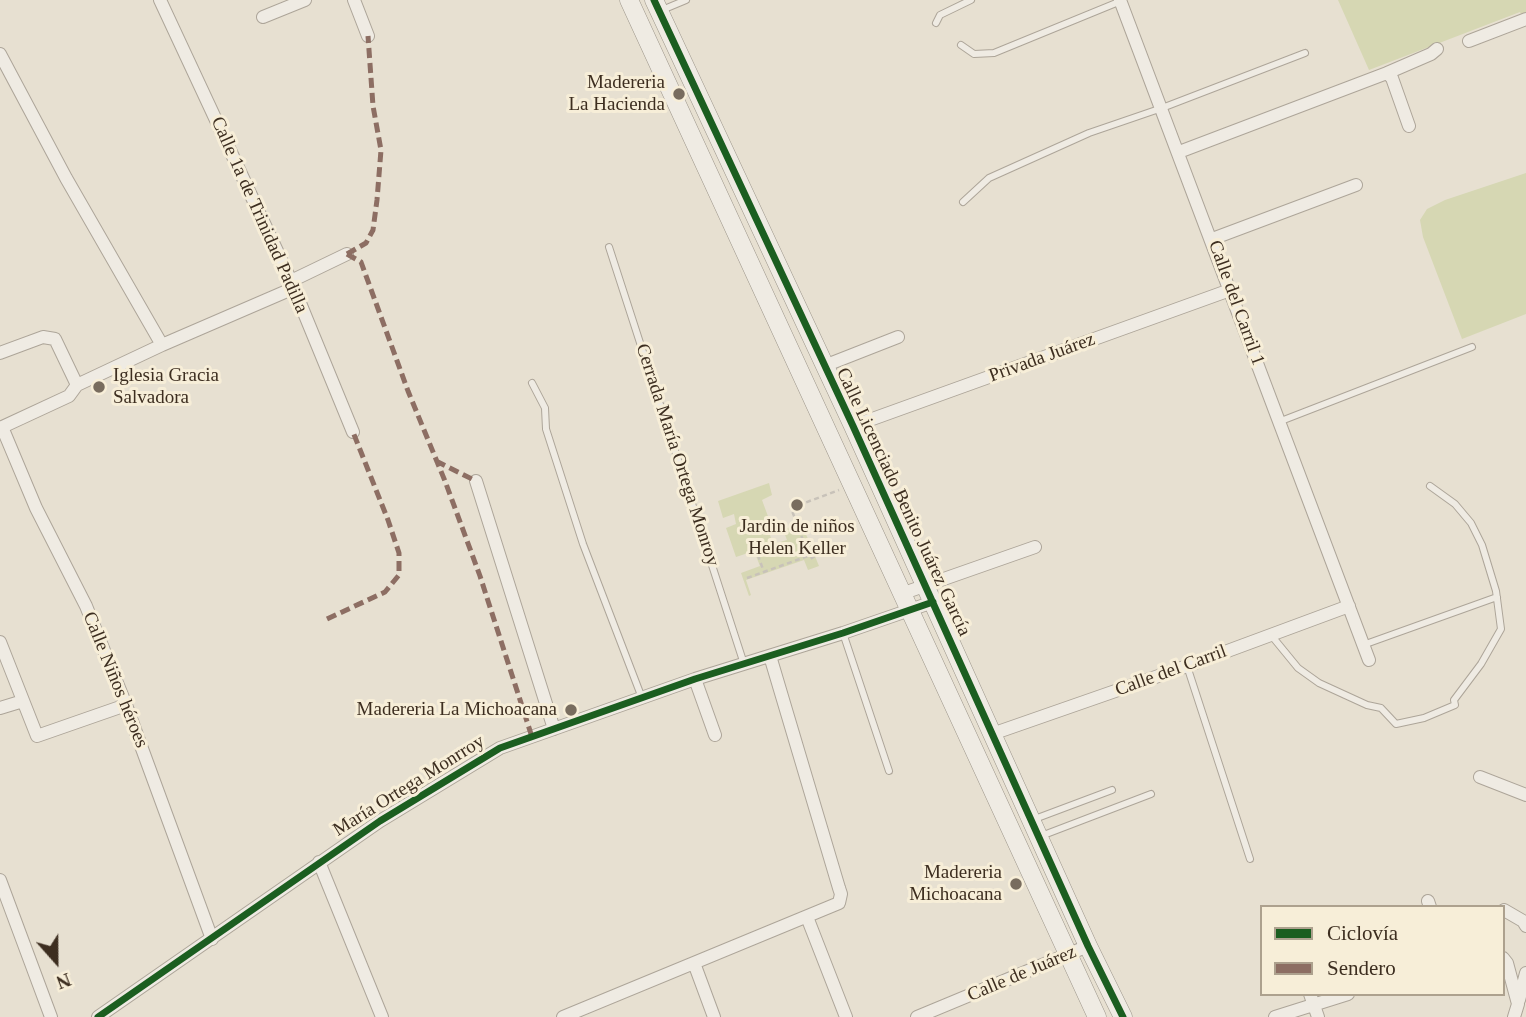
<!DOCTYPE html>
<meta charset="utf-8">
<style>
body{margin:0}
#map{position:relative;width:1526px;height:1017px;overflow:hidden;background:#e7e0d1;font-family:Georgia,serif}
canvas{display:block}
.legend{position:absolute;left:1260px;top:905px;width:245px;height:91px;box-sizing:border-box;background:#f7eed8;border:2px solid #ada18e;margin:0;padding:9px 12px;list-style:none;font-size:21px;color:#3d2e20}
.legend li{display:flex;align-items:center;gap:14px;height:35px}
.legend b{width:35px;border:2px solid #ada18e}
.north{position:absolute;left:21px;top:926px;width:70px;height:70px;-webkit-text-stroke:5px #f7eed8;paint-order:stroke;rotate:159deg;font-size:19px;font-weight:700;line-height:28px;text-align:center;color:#3d2e20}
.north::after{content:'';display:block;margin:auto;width:24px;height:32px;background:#3d2e20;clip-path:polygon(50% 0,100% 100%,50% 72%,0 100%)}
</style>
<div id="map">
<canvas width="1526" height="1017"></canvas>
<ul class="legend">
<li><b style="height:9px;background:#1b5e20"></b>Ciclovía</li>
<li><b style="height:9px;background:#8d6e63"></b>Sendero</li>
</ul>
<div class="north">N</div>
</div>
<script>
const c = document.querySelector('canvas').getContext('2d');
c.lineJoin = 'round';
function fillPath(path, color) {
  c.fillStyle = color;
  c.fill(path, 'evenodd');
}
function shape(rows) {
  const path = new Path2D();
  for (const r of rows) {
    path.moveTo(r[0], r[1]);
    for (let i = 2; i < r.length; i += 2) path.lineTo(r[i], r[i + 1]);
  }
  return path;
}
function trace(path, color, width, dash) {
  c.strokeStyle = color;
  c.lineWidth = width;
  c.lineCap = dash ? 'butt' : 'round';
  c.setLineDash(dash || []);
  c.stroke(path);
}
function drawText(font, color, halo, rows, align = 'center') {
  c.font = font + ' Georgia,serif';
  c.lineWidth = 6;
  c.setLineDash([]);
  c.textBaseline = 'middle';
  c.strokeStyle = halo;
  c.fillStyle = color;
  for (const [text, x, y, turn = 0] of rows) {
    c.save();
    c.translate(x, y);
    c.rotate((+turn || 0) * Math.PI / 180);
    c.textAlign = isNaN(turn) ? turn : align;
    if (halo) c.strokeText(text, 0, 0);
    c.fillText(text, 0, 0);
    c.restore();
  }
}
fillPath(shape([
 [1338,0,1526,0,1526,25,1520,12,1369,70],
 [1526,173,1526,314,1462,339,1423,237,1420,220,1427,209,1445,200],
 [769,483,772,495,762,500,773,530,769,532,773,544,787,540,782,527,784,526,785,529,801,522,819,566,808,570,804,560,746,580,751,595,749,596,741,573,760,566,754,551,736,557,726,528,736,524,734,514,723,518,718,501]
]), '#d6d7b3');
const lane = shape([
 [662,10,686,0],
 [936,23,940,15,971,0],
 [961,45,974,54,994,53,1121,1],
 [963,202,989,178,1089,133,1162,108,1305,53],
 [609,247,744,664],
 [532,383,545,408,546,429,583,544,642,698],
 [1281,421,1472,347],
 [843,633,889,771],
 [1271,635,1298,668,1319,683,1367,705,1381,708,1396,724,1424,718,1455,705,1454,700,1481,664,1501,629,1496,591,1482,545,1471,523,1455,504,1430,486],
 [1363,645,1497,597],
 [1187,666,1250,859],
 [1032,820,1112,790],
 [1041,836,1151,794]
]);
const street = shape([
 [160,0,291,281,353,432],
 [354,0,368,36],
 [1120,0,1369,660],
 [263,17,305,0],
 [1469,41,1526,19],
 [0,54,66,178,162,345],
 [1387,73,1431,54,1437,49],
 [1179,152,1387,73,1392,78,1409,126],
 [1212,239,1356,185],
 [291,281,347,254],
 [0,353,43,337,55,339,77,385],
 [824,366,898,337],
 [853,426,1230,290],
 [2,427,36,508,86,606,126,705,212,939],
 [0,428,69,396,77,385,162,345,294,288],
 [476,481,554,729],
 [901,594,1035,547],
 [0,642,37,736,126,705],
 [695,679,715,735],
 [0,708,23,701],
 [992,734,1187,666,1349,606],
 [1480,777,1526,795],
 [319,862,382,1017],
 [0,880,51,1017],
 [1428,901,1430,907],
 [1504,910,1523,921,1526,926],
 [807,917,846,1017],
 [1503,958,1507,963,1518,1004,1514,1017],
 [694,963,714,1017],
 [1310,994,1318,1017],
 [1519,1000,1526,973],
 [98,1017,380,821,500,748,695,679,843,633,933,602],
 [563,1017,839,903,841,894,839,888,770,656],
 [917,1017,1088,946],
 [1275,1017,1348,994]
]);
const secondary = shape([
 [629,0,1097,1017],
 [654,0,853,426,1088,946,1123,1017]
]);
trace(lane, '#ada599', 8);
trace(street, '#ada599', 14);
trace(secondary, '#9c958a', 19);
trace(shape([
 [752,539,764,572],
 [815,556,810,559,791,508,839,490],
 [747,578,808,556]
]), '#c8c2b9', 2.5, [5, 3.5]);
trace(lane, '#efebe3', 6);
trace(street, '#efebe3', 12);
trace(secondary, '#efebe3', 18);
trace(shape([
 [347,254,361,262,408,391,445,481,480,576,532,737],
 [347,254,366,243,373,230,377,200,381,150,373,106,368,36],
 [436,461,476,481],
 [327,619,385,592,399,575,399,553,388,520,353,432]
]), '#8d6e63', 5, [10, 5]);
trace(shape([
 [654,0,853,426,1088,946,1123,1017],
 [98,1017,380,821,500,748,695,679,843,633,933,602]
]), '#1b5e20', 7);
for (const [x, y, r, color] of [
 [679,94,7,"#786c5e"],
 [99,387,7,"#786c5e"],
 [797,505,7,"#786c5e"],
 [571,710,7,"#786c5e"],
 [1016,884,7,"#786c5e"]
]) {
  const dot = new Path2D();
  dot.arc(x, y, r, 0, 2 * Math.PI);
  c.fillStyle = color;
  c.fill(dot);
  trace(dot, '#f7eed8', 2.5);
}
drawText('19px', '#3d2e20', '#f7eed8', [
 ["Madereria",665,83],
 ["La Hacienda",665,105],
 ["Iglesia Gracia",113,376,"left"],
 ["Salvadora",113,398,"left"],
 ["Jardin de niños",797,527,"center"],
 ["Helen Keller",797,549,"center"],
 ["Madereria La Michoacana",557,710],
 ["Madereria",1002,873],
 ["Michoacana",1002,895]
], 'right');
drawText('19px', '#3d2e20', '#f7eed8', [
 ["Calle 1a de Trinidad Padilla",259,215,66],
 ["Calle del Carril 1",1236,303,70],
 ["Privada Juárez",1042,358,-20],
 ["Cerrada María Ortega Monroy",677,455,72],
 ["Calle Licenciado Benito Juárez García",903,502,65],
 ["Calle del Carril",1171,671,-20],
 ["Calle Niños héroes",115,680,68],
 ["María Ortega Monrroy",409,786,-32],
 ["Calle de Juárez",1022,974,-23]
]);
</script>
